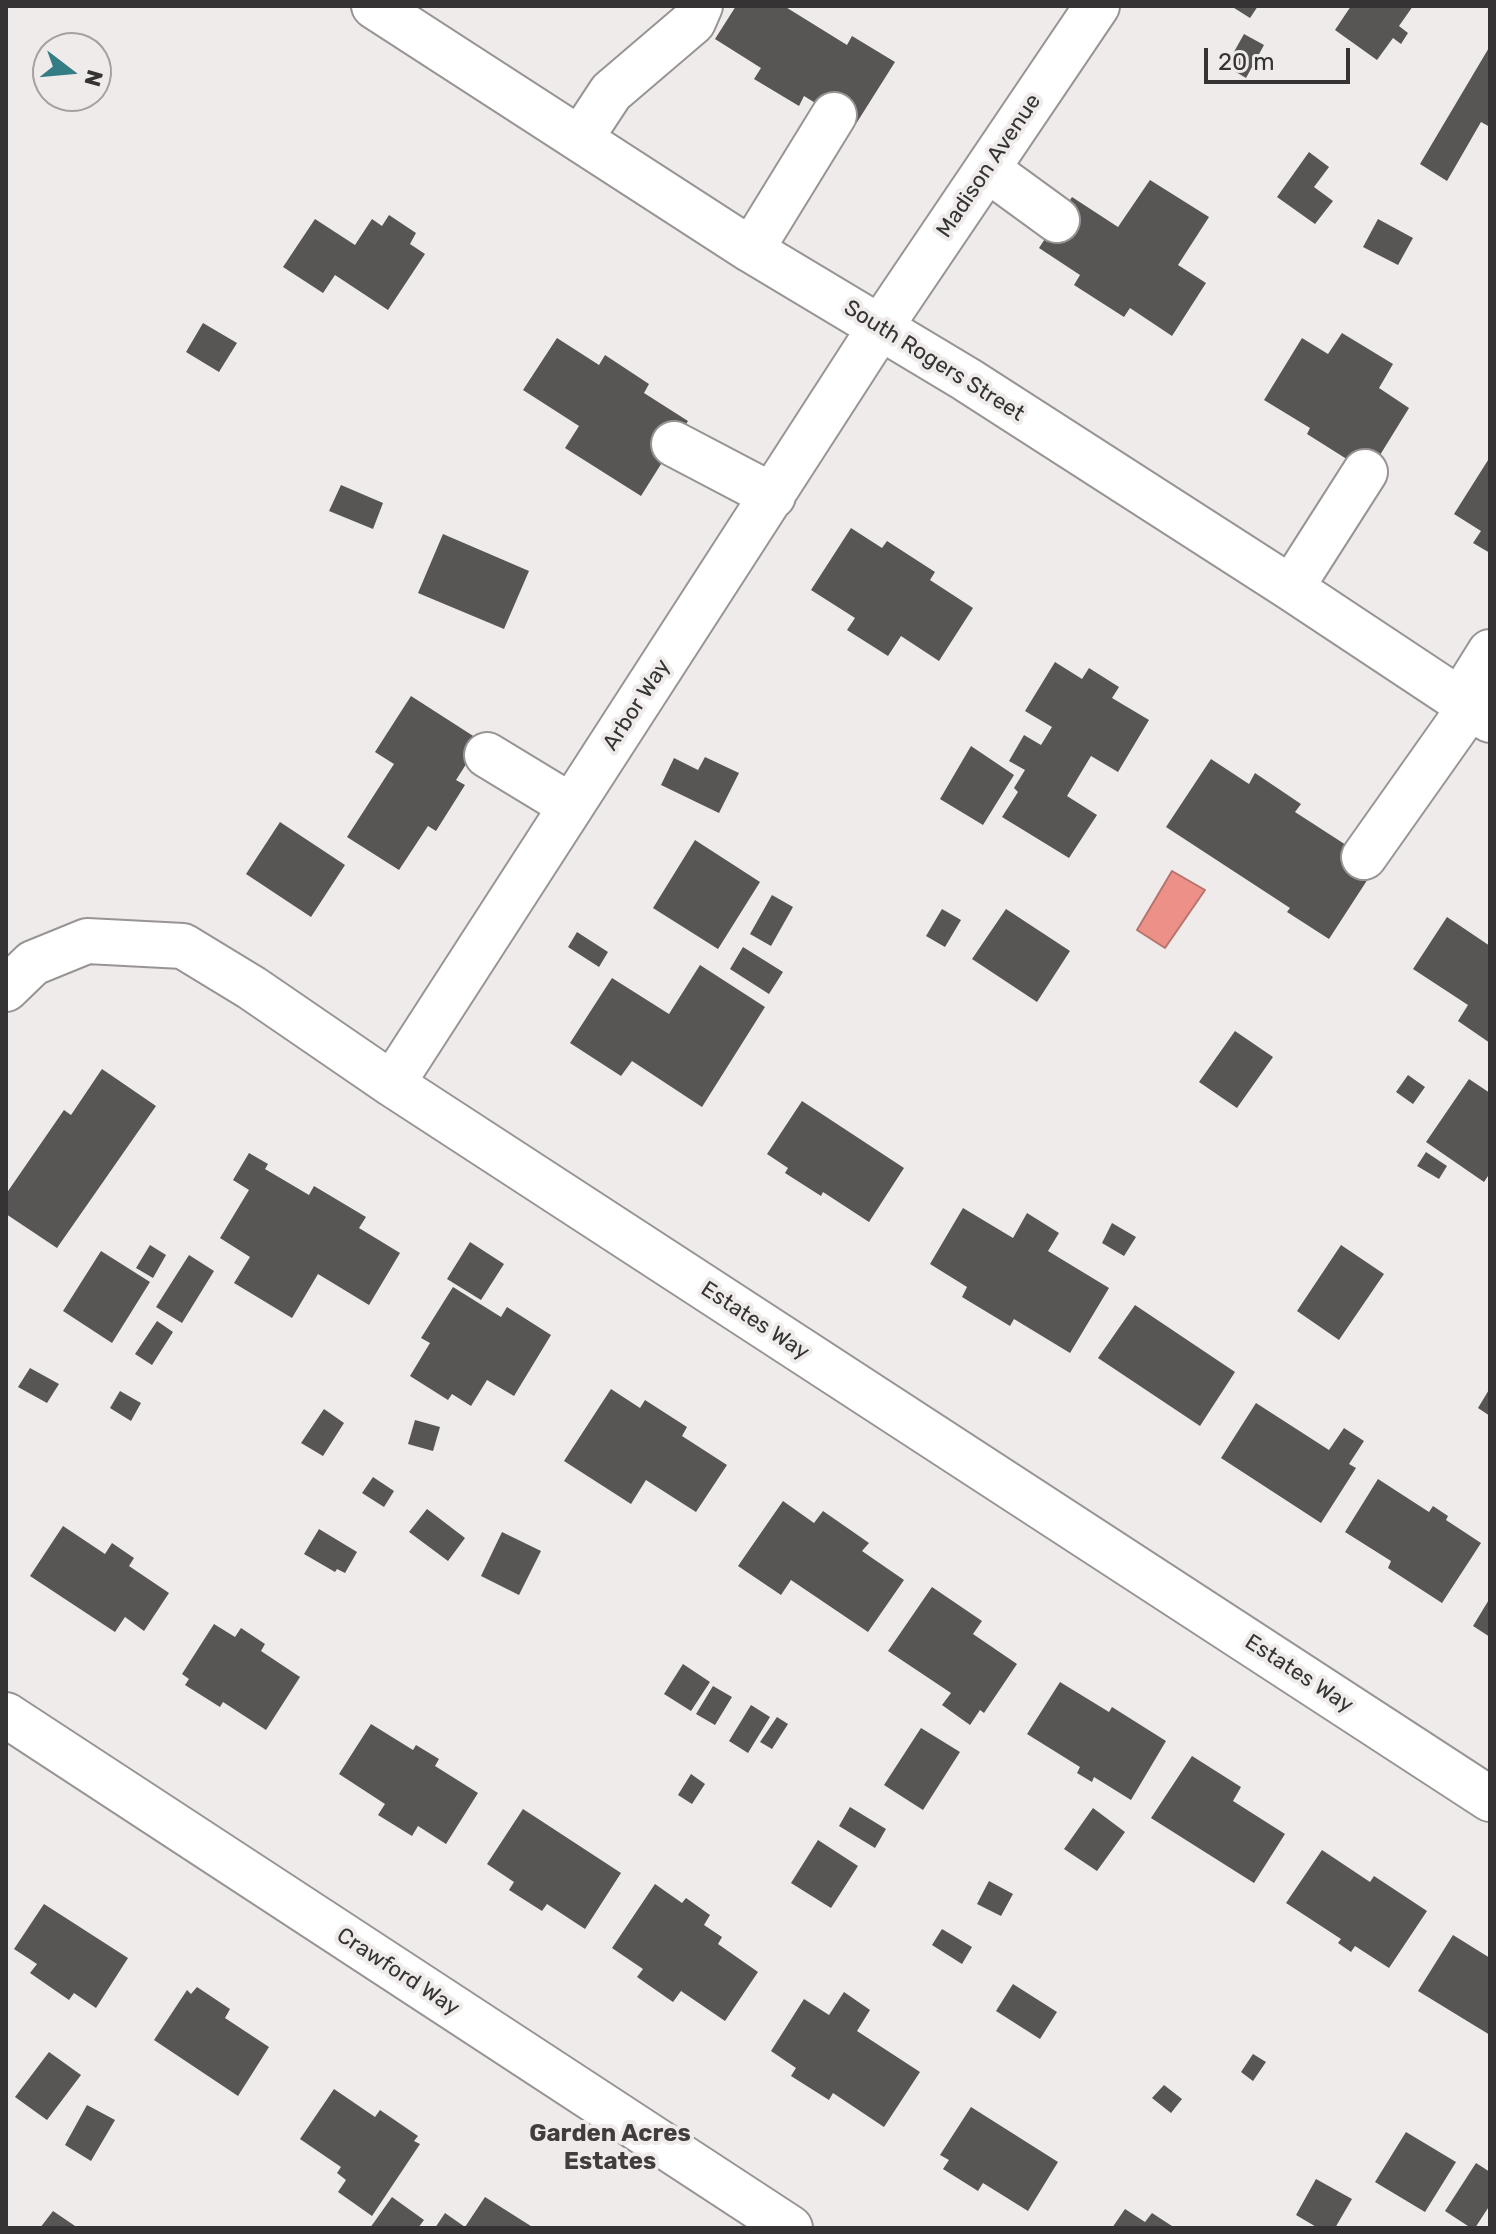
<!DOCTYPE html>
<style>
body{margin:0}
#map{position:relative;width:1496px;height:2234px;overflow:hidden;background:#efebea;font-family:Rubik,sans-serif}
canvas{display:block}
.frame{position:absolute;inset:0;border:8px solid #353333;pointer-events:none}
.north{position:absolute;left:32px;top:32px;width:80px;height:80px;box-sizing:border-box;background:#efebea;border:2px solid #a5a1a1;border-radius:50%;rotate:106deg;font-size:22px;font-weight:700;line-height:32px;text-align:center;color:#353333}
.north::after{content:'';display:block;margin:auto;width:28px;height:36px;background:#357d85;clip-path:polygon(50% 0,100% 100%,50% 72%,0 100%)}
.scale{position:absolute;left:1204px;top:48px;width:146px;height:36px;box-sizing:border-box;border:4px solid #353333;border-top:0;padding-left:10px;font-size:24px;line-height:28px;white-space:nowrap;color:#353333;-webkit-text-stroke:6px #efebea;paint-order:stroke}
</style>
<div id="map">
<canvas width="1496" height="2234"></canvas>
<div class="frame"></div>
<div class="north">N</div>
<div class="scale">20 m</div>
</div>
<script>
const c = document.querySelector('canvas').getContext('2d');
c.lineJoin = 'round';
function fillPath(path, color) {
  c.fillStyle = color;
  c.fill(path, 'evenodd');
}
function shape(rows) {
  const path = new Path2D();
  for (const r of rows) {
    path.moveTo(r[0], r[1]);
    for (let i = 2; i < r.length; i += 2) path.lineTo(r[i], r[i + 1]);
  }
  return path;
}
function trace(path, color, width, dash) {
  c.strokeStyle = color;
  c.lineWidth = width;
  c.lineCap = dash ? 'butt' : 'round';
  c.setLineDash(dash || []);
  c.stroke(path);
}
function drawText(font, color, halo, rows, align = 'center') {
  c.font = font + ' Rubik,sans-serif';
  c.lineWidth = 8;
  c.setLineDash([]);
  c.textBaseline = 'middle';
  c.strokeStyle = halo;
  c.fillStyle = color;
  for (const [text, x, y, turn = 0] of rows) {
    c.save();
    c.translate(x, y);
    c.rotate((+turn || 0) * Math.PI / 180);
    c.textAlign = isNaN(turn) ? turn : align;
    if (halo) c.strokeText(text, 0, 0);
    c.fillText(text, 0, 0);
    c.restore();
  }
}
const water = shape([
 [1172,871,1205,890,1165,948,1137,930,1172,871]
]);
fillPath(water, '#ed9088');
trace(water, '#b6746e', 2);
fillPath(shape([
 [736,6,784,6,847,45,852,36,895,62,854,127,804,96,799,106,754,79,761,68,715,39],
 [1231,6,1258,6,1250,18],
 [1351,6,1413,6,1399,26,1408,33,1401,44,1393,38,1377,60,1335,30],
 [1244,34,1264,45,1246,78,1226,66],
 [1490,46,1490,127,1481,122,1447,181,1420,164],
 [1309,152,1329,167,1314,187,1333,201,1315,224,1277,197],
 [1150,180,1209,217,1178,265,1206,283,1172,336,1130,308,1124,317,1074,285,1080,275,1039,248,1072,197,1118,227],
 [389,215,416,233,410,244,425,254,388,310,335,275,323,293,283,267,315,219,355,245,372,219,382,226],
 [1378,219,1413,238,1398,265,1363,247],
 [203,323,237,343,219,372,186,352],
 [1342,333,1393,364,1379,388,1409,408,1372,468,1353,463,1307,434,1310,428,1264,400,1302,338,1328,354],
 [557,338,599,365,605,355,649,384,644,393,688,421,641,496,565,448,579,426,523,390],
 [1490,457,1490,553,1473,543,1481,531,1454,514],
 [341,485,383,503,373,529,329,511],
 [851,528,882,548,887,541,935,572,930,580,973,608,939,661,901,636,888,656,847,630,855,618,811,590],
 [443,534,529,571,504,629,418,593],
 [1055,662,1082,679,1089,668,1119,687,1112,698,1149,720,1118,772,1091,756,1067,796,1097,815,1069,858,1002,817,1018,792,1014,788,1025,770,1009,761,1024,735,1041,745,1052,727,1025,711],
 [411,696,481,741,456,780,465,785,436,831,428,826,399,870,347,837,394,764,375,752],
 [971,746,1014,775,983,825,940,799],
 [705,757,739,773,719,813,661,785,674,758,698,770],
 [1211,759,1249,784,1255,773,1301,804,1295,812,1377,865,1329,939,1287,912,1290,908,1166,827],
 [280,822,345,865,311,917,246,874],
 [695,840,760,882,718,949,653,908],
 [772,895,793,907,771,946,750,934],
 [942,909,961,920,945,947,926,936],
 [1006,909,1070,951,1037,1002,972,959],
 [1447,917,1490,946,1490,1043,1458,1021,1468,1005,1413,969],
 [577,932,608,952,599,967,568,947],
 [743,947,783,972,769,994,730,969],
 [700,965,765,1007,702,1107,632,1061,621,1076,570,1043,612,978,669,1014],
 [1235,1031,1273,1057,1237,1108,1199,1082],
 [102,1069,156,1106,57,1248,6,1214,6,1194,64,1110,71,1115],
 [1408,1075,1425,1087,1413,1104,1396,1092],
 [1469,1079,1490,1093,1490,1173,1484,1182,1426,1142],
 [802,1101,904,1168,869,1222,823,1192,821,1196,785,1173,788,1168,767,1154],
 [1426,1152,1447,1166,1439,1179,1417,1166],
 [249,1153,268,1164,265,1169,309,1195,314,1186,366,1217,359,1228,400,1253,369,1305,318,1274,292,1318,234,1283,250,1257,220,1238,249,1190,233,1180],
 [963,1208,1013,1238,1027,1213,1059,1233,1048,1251,1109,1288,1070,1353,1014,1319,1010,1326,962,1297,967,1287,930,1264],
 [1112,1223,1136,1237,1124,1256,1102,1243],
 [470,1242,504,1264,481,1300,447,1279],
 [150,1245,166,1255,153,1278,136,1268],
 [1341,1245,1384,1274,1339,1340,1297,1311],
 [101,1251,150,1282,112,1343,63,1311],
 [189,1255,214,1271,182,1323,156,1307],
 [453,1287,501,1317,507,1307,551,1335,514,1396,487,1380,471,1406,452,1394,448,1400,410,1376,430,1343,421,1338],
 [1135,1305,1235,1372,1200,1426,1098,1358],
 [157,1321,173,1332,152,1365,135,1354],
 [30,1368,59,1384,47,1403,18,1387],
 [1490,1388,1490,1416,1478,1408],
 [611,1389,640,1408,645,1400,687,1427,682,1436,727,1465,696,1512,646,1480,631,1504,564,1461],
 [120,1391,141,1403,131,1421,110,1408],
 [1256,1403,1329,1450,1344,1428,1364,1441,1349,1464,1356,1468,1321,1523,1221,1458],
 [324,1409,344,1423,323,1456,301,1443],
 [415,1420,440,1427,433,1451,408,1444],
 [373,1477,394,1491,384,1507,362,1493],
 [1378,1479,1429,1512,1433,1506,1448,1516,1446,1520,1481,1543,1442,1603,1388,1568,1391,1561,1345,1532],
 [783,1501,814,1523,823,1511,869,1543,862,1551,904,1580,868,1632,791,1580,781,1595,738,1566],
 [427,1509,465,1538,448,1561,409,1532],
 [63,1526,105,1554,112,1543,134,1558,129,1566,169,1593,144,1631,125,1617,115,1632,30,1576],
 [319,1529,357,1552,345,1573,337,1569,335,1572,304,1554],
 [502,1532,541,1551,519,1595,481,1576],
 [932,1587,982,1621,973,1634,1017,1664,984,1713,980,1710,970,1725,942,1705,951,1693,888,1651],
 [1490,1598,1490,1637,1473,1626],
 [214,1624,235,1637,241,1628,265,1644,261,1651,300,1677,266,1730,223,1702,220,1707,185,1685,189,1679,182,1674],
 [683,1664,710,1682,691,1711,664,1694],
 [1060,1682,1109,1712,1112,1707,1166,1741,1131,1800,1094,1777,1092,1782,1077,1773,1080,1767,1027,1734],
 [713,1686,732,1697,715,1725,696,1714],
 [751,1705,770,1717,748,1753,729,1741],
 [777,1717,788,1724,772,1749,760,1742],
 [371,1724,413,1750,416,1745,439,1759,435,1766,478,1793,446,1844,418,1826,412,1836,378,1815,385,1804,339,1774],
 [921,1728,960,1752,923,1810,884,1785],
 [1192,1756,1241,1787,1233,1801,1285,1834,1254,1883,1151,1818],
 [691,1774,705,1784,692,1804,678,1795],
 [850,1807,886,1829,875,1848,839,1826],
 [1093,1808,1125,1832,1097,1871,1064,1849],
 [523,1809,621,1873,585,1929,547,1904,542,1911,509,1890,514,1882,487,1864],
 [818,1840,858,1866,831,1908,791,1883],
 [1322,1850,1370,1882,1374,1876,1427,1911,1389,1968,1355,1946,1351,1952,1338,1943,1341,1939,1286,1903],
 [989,1881,1013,1894,1001,1916,977,1904],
 [655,1884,682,1903,686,1898,710,1915,704,1925,722,1937,718,1944,758,1972,725,2021,681,1991,673,2002,637,1977,643,1969,612,1948],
 [44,1904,128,1958,96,2008,74,1993,69,2000,30,1973,37,1964,14,1949],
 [942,1929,972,1947,962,1964,932,1945],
 [1453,1935,1490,1958,1490,2035,1418,1991],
 [1013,1984,1057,2012,1040,2039,996,2011],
 [197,1987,230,2009,225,2018,269,2047,238,2096,154,2040,187,1990,191,1994],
 [844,1992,870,2010,857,2031,920,2072,884,2127,833,2093,829,2100,791,2076,796,2068,771,2051,804,1999,829,2015],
 [49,2052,81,2075,47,2120,15,2097],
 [1253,2054,1266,2062,1253,2081,1241,2072],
 [1164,2085,1182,2099,1171,2113,1152,2098],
 [334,2089,375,2117,380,2110,418,2136,414,2141,420,2144,372,2216,338,2192,346,2180,337,2173,341,2167,300,2139],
 [87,2105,115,2120,91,2161,65,2145],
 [971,2107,1058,2162,1028,2211,983,2183,978,2191,943,2169,949,2160,940,2155],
 [1406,2132,1456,2162,1425,2212,1375,2182],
 [1476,2163,1490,2172,1490,2205,1475,2228,1471,2228,1445,2211],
 [1316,2179,1352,2199,1335,2228,1318,2228,1296,2215],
 [392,2197,424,2220,418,2228,370,2228],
 [485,2197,534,2228,435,2228,445,2213,465,2227],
 [1125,2209,1145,2222,1152,2213,1175,2228,1112,2228],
 [53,2211,78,2228,40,2228]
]), '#585555');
const minor = shape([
 [374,6,751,250,966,379,1291,588,1490,720],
 [580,139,611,92,693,22,700,6],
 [987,169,1057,220],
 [751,250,834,115],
 [674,444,773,496],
 [1291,588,1365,472],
 [1460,700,1490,652],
 [487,755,571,806],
 [1364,857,1470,707],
 [6,989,33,963,87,941,183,946,252,988,392,1084,1490,1799],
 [392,1084,881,326,1097,6],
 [6,1715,790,2228]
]);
trace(minor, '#989494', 48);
trace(minor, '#fff', 44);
drawText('22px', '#353333', '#efebea', [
 ["Madison Avenue",989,166,-56],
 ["South Rogers Street",934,361,32],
 ["Arbor Way",637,705,-57],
 ["Estates Way",755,1321,33],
 ["Estates Way",1299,1674,33],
 ["Crawford Way",398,1972,33]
]);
drawText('bold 24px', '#403d3c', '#efebea', [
 ["Garden Acres",610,2134],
 ["Estates",610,2162]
]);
</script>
